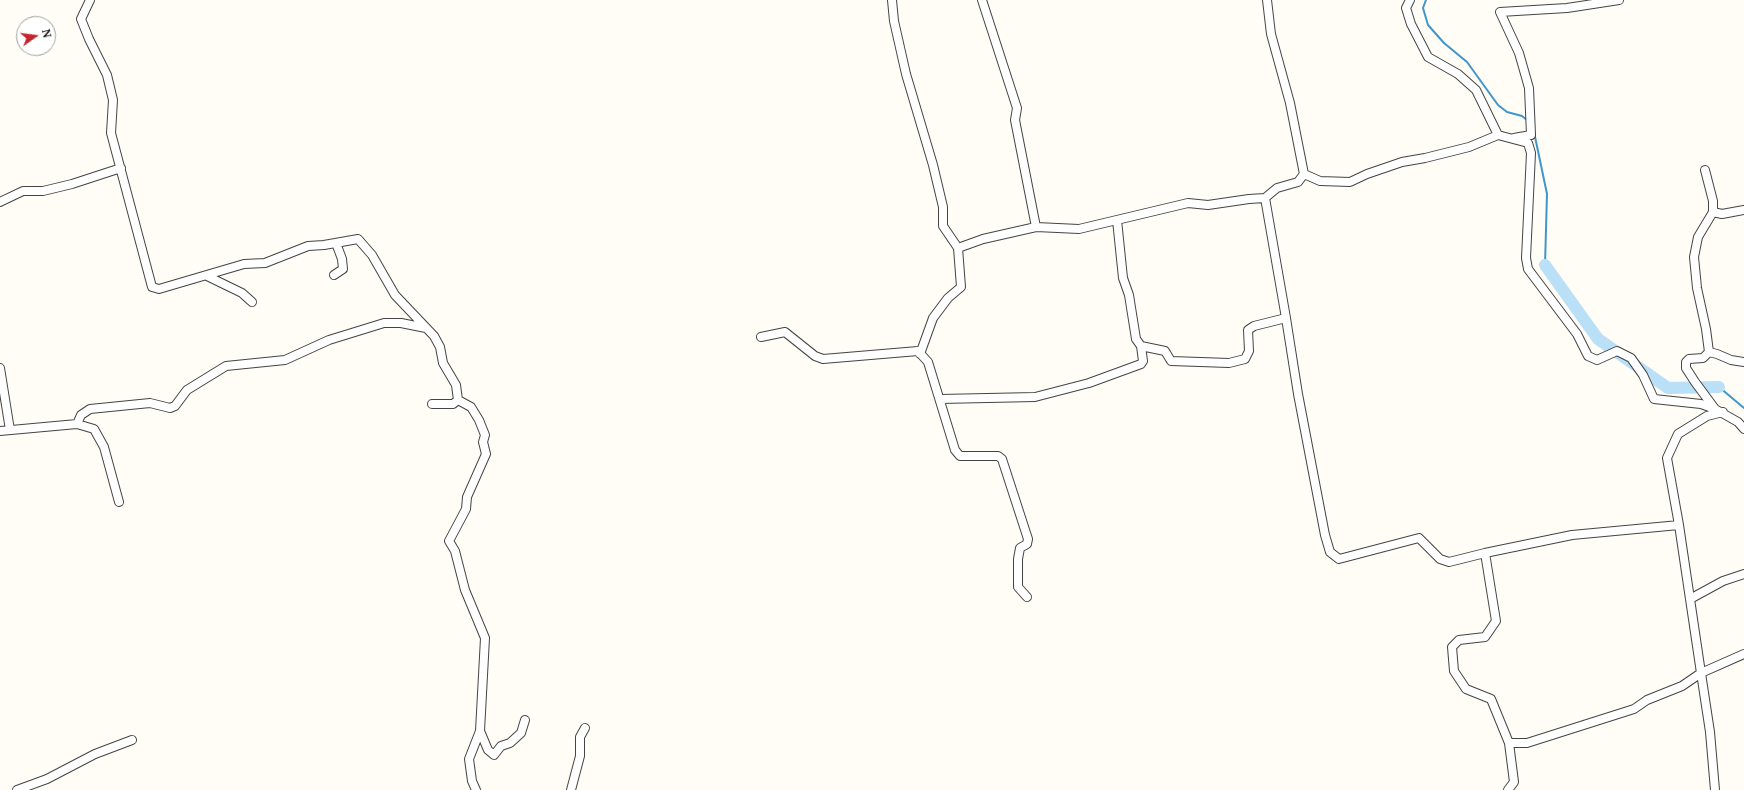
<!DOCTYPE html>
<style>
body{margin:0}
#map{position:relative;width:1744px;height:790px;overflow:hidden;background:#fffdf5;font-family:"Noto Serif",serif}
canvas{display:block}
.north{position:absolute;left:16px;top:16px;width:40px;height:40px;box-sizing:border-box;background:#fff;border:1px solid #a0a0a0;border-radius:50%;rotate:76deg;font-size:11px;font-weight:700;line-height:16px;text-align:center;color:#111}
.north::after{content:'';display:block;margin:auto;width:14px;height:18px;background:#c4262e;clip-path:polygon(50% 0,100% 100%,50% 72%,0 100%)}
</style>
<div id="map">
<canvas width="1744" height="790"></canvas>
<div class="north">N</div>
</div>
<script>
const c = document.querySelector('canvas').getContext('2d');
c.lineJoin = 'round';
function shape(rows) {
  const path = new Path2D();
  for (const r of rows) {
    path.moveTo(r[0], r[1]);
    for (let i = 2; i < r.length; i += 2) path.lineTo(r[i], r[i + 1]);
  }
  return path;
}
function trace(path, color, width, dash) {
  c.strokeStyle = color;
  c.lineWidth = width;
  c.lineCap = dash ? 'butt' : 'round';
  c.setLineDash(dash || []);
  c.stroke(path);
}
trace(shape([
 [1426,0,1423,8,1428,25,1444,43,1467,62,1498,105,1507,112,1522,116,1527,120],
 [1534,132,1547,194,1545,265],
 [1719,387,1744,408]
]), '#3f96cf', 2);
trace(shape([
 [1545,265,1598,339,1668,388,1719,387]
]), '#b9e0f7', 12);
const minor = shape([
 [90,0,81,19,89,39,107,75,113,100,111,133,152,287,159,289,244,264,265,263,308,246,324,245,358,239,372,255,395,295,434,336,440,347,443,363,456,385,458,400],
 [892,0,894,21,906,74,933,165,943,207,943,226,958,248,961,287,948,298,933,318,920,354],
 [982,0,1017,108,1015,120,1036,227],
 [1267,0,1271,34,1290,103,1304,174,1298,182,1277,188,1265,198,1286,318,1298,394,1325,535,1330,552,1339,559,1419,538,1440,559,1449,562,1485,553,1496,621,1485,637,1459,640,1452,647,1454,671,1466,689,1491,699,1509,743,1514,782,1508,790],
 [1410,0,1406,8,1411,24,1428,57,1458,74,1476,90,1498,135,1528,143,1531,153,1526,258,1528,269,1577,334,1588,356,1597,360,1617,351,1631,358,1643,375,1654,399,1701,404,1715,409,1738,422,1744,429],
 [1514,138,1531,135,1529,88,1519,53,1500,12,1567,8,1619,0],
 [1705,170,1713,201,1713,212,1698,237,1694,257,1697,288,1706,329,1709,352,1703,358,1689,359,1686,362,1686,368,1695,382,1715,409],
 [1304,174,1320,181,1350,182,1367,174,1402,162,1425,158,1469,147,1498,135],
 [0,202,23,191,43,191,72,184,121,168],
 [1713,212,1722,214,1744,210],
 [1117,220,1123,278,1129,295,1136,339,1141,346,1165,351,1171,361,1229,363,1245,359,1249,351,1248,330,1254,326,1286,318],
 [958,248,983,239,1036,227,1079,229,1188,203,1208,205,1249,199,1265,198],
 [334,275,343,269,342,259,336,243],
 [207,276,242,293,252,302],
 [761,337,785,332,815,356,823,359,918,351,928,362,955,450,960,456,998,456,1002,459,1028,539,1027,544,1020,548,1018,559,1018,587,1027,597],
 [1709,352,1717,354,1731,360,1744,362],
 [0,368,10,430],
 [940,399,1035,397,1089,383,1141,364,1143,361,1141,346],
 [458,400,471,407,479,420,485,435,483,442,486,454,467,497,466,509,449,541,455,551,465,590,485,638,480,731],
 [432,404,453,404,458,400],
 [77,424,81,415,90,409,150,403,170,408,175,406,187,390,226,366,285,360,329,340,384,323,401,323,426,328],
 [0,431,77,424,94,429,104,447,119,502],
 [1485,553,1572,535,1679,525],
 [1690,599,1723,581,1744,574],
 [1509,743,1527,743,1634,709,1647,700,1682,686,1701,673,1679,525,1667,458,1678,434,1707,416,1723,412],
 [17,790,47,779,95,754,132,740],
 [476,790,472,781,469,759,480,731,488,750,494,755,501,746,510,743,521,733,525,720],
 [571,790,580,756,580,737,585,728],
 [1715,790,1710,732,1701,673,1744,654]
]);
trace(minor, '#444', 10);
trace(minor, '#fff', 8);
</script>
